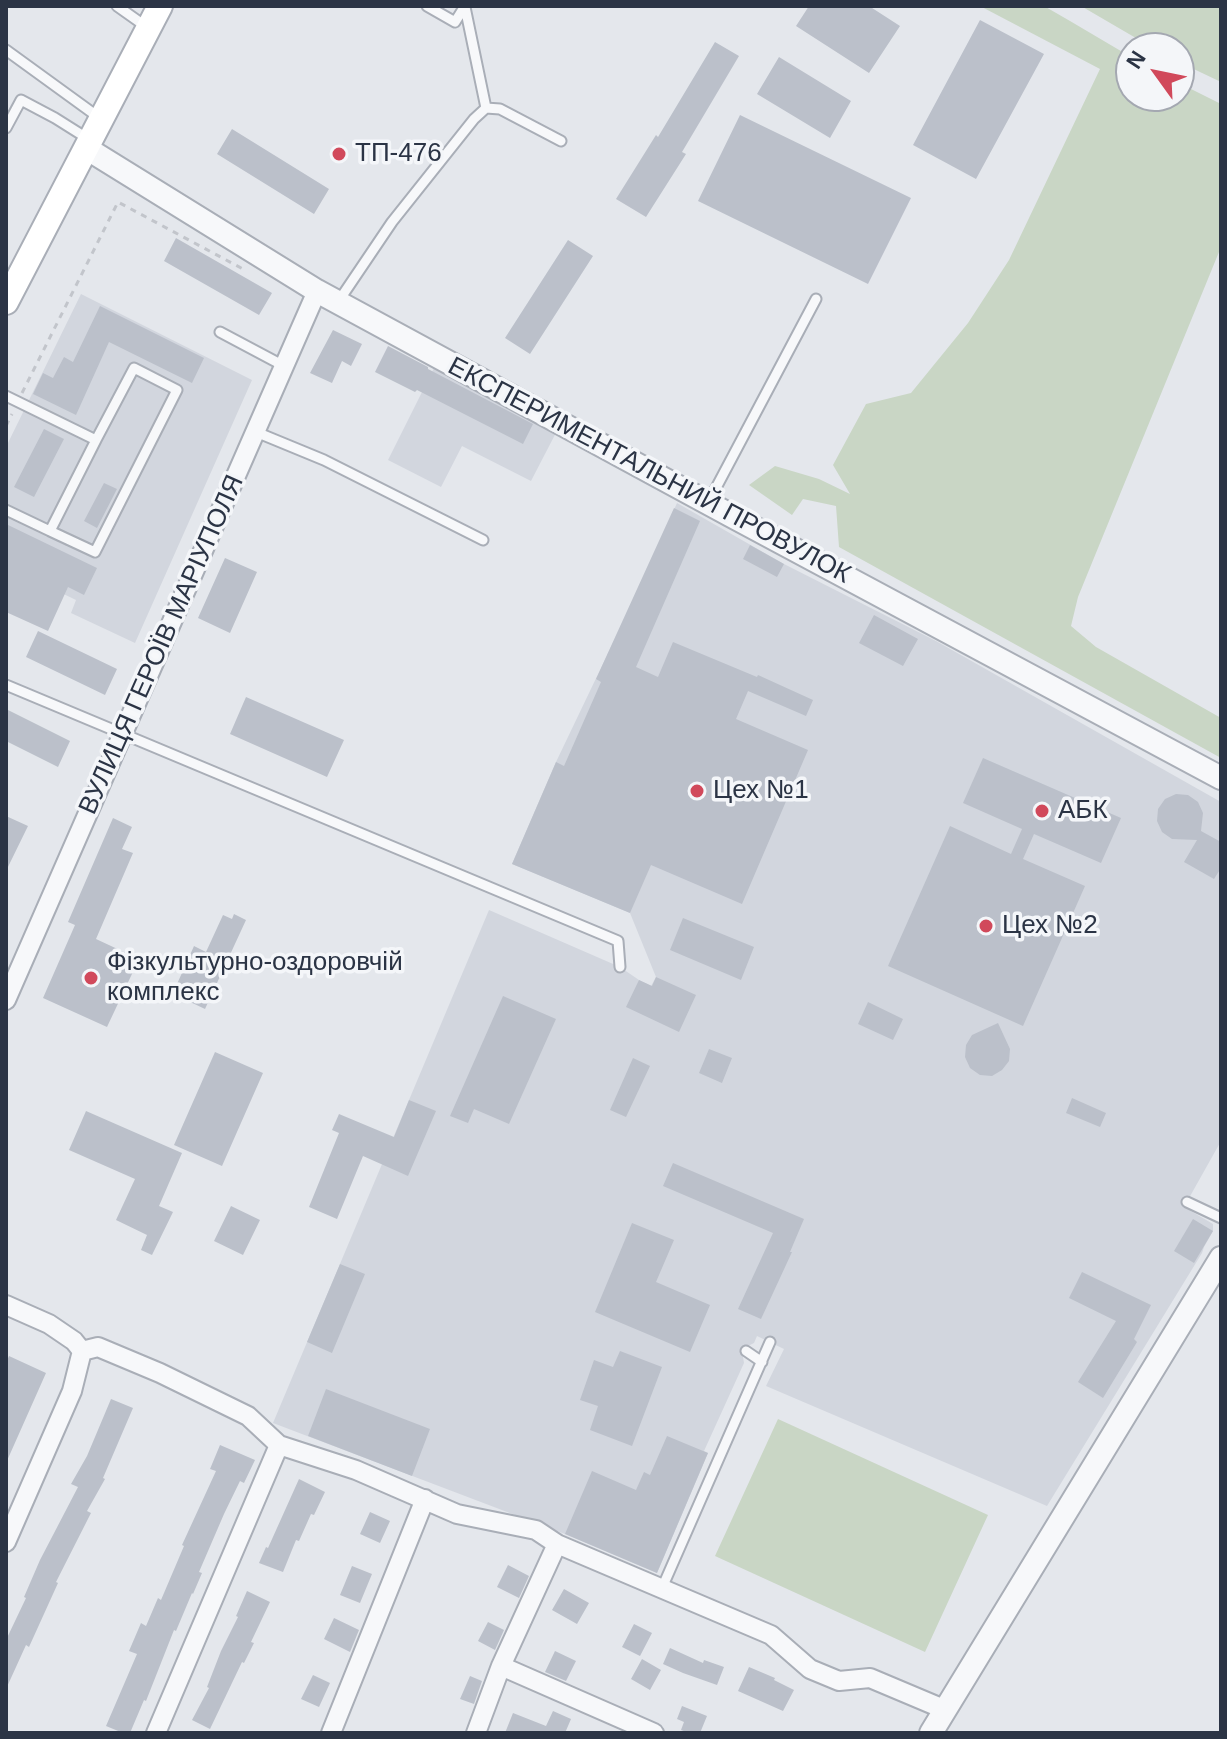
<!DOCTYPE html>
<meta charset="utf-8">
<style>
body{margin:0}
#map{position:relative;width:1227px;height:1739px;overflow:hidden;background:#e4e7ec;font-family:Helvetica,sans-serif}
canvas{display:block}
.frame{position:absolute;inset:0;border:8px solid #2b3445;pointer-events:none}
.north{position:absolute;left:1115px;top:32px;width:80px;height:80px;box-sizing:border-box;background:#f4f6f9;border:2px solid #a4a8b1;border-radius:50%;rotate:303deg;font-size:22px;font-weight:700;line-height:32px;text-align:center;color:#2b3445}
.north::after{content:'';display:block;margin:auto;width:28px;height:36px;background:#d1495b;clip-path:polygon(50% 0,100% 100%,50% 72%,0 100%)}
</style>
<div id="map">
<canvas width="1227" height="1739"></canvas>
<div class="frame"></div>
<div class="north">N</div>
</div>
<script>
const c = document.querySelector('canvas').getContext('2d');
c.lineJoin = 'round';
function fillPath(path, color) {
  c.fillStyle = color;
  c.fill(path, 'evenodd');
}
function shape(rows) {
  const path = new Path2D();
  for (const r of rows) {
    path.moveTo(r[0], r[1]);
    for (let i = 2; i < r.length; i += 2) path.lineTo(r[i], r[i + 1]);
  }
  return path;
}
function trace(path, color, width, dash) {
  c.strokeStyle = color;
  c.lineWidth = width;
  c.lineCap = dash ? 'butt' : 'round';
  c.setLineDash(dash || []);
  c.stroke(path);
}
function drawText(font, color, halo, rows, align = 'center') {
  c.font = font + ' Helvetica,sans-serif';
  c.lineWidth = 7;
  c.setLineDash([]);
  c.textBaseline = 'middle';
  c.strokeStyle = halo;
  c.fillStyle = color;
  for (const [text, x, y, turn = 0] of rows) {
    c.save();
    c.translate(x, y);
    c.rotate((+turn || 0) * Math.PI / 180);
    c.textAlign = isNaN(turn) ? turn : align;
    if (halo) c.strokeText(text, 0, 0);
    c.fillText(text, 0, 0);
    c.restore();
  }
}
fillPath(shape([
 [81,294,252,380,135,643,71,613,76,600,6,566,6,447],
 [437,362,560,425,531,481,462,446,441,487,388,460],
 [677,503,784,564,936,641,1221,802,1221,1141,1184,1207,1213,1224,1213,1231,1204,1247,1202,1253,1047,1506,766,1386,784,1349,757,1336,754,1343,748,1346,743,1357,744,1363,704,1451,708,1453,657,1573,565,1534,273,1423,489,910,620,967,639,980,651,986,656,977,630,913,512,864,556,762,633,601]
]), '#d2d6de');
fillPath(shape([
 [980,6,1044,6,1070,21,1131,57,1131,96,1179,96,1179,83,1221,104,1221,247,1078,597,1071,626,1096,647,1221,718,1221,758,839,547,836,506,803,499,792,515,749,485,775,466,819,479,850,494,833,465,866,404,911,393,968,323,1009,260,1100,69],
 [1081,6,1221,6,1221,82,1179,62,1179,48,1153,48],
 [778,1419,988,1515,925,1652,715,1556]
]), '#c9d6c5');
fillPath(shape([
 [809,6,869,6,900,26,869,73,796,26],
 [980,20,1044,54,976,179,913,145],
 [715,42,739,56,682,152,686,154,646,217,616,199,656,135,658,137],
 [779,57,851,101,830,138,757,94],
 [740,115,911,198,868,284,698,201],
 [232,129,329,189,314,214,217,154],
 [176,238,272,293,259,315,164,261],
 [568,240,593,256,530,354,505,338],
 [100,306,204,358,192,383,109,342,76,415,33,394,43,373,53,378,64,357,73,362],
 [333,330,362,344,351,366,342,361,332,383,310,373],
 [388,346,428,367,428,369,533,424,523,444,417,390,415,392,375,372],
 [44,429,64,439,34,497,14,487],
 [104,483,117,489,97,528,84,521],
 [674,508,700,521,636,667,658,677,673,642,757,677,758,675,813,700,806,716,748,691,736,719,808,750,742,904,651,865,630,913,512,864,556,762,564,766,601,682,596,679],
 [6,524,97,568,84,595,68,587,48,631,6,612],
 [750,545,784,564,777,577,743,559],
 [225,558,257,572,230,633,198,618],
 [874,615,918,639,903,666,859,643],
 [38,631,117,669,105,695,26,657],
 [246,697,344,740,327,777,230,734],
 [6,709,70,741,58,767,6,741],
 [983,758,1121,818,1101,863,1034,834,1023,859,1085,886,1023,1026,888,966,950,826,1011,854,1022,829,963,803],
 [1176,794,1188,795,1198,802,1203,813,1201,831,1221,842,1221,868,1214,879,1184,862,1197,840,1172,839,1162,832,1157,821,1158,809,1165,799],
 [6,816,28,826,6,871],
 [113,818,132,827,122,849,133,853,96,939,139,959,107,1027,43,998,75,925,68,922],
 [234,914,246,920,205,1009,186,1000,190,991,177,984,194,946,206,952,223,915,232,919],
 [683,918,754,947,741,980,670,950],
 [656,977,696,995,679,1032,626,1007,639,980,652,986],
 [503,996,556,1019,509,1124,474,1109,468,1123,450,1116],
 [868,1002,903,1019,893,1040,858,1024],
 [998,1023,1010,1049,1009,1061,1002,1070,992,1076,980,1075,970,1068,965,1057,966,1045,972,1035],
 [709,1049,732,1058,722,1083,699,1073],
 [215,1052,263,1073,222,1166,174,1145],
 [633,1058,650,1066,626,1117,610,1110],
 [1072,1098,1106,1113,1100,1127,1066,1113],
 [409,1100,436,1111,408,1176,363,1156,337,1219,309,1207,339,1133,332,1130,339,1114,394,1137],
 [86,1111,182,1153,159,1206,173,1212,152,1255,141,1250,147,1235,116,1220,135,1179,69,1150],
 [673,1163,804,1219,790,1252,792,1252,761,1319,738,1309,773,1233,663,1186],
 [231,1206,260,1220,243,1255,214,1241],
 [1193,1219,1213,1231,1194,1263,1174,1251],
 [632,1223,674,1240,656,1282,710,1305,690,1352,595,1312],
 [340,1264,365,1274,332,1353,307,1342],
 [1082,1272,1151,1305,1134,1339,1137,1342,1103,1398,1078,1382,1116,1321,1069,1298],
 [620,1351,662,1367,632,1446,590,1430,598,1406,580,1400,594,1360,613,1367],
 [9,1356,46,1373,6,1463,6,1363],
 [326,1389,430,1429,412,1476,308,1436],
 [111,1399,133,1408,103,1478,105,1479,87,1511,91,1513,56,1582,58,1583,29,1647,26,1645,6,1689,6,1640,26,1598,24,1597,40,1560,78,1487,71,1484,87,1456],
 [667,1436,708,1453,657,1573,565,1534,592,1471,636,1490,644,1472,650,1475],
 [220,1445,255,1460,244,1483,240,1481,224,1514,199,1572,202,1573,193,1594,192,1593,176,1631,174,1630,146,1701,144,1700,130,1733,123,1733,106,1726,137,1654,129,1651,141,1623,146,1626,158,1598,161,1600,184,1546,182,1545,216,1471,210,1469],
 [299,1479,325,1492,314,1515,311,1514,299,1541,296,1540,283,1572,259,1563,266,1547,268,1548],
 [370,1512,390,1521,380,1543,360,1534],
 [508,1565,529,1576,519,1598,497,1587],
 [352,1566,372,1574,360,1603,340,1595],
 [564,1589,589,1603,577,1624,552,1610],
 [247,1591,270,1602,251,1642,254,1643,244,1663,242,1662,210,1729,192,1720,209,1688,207,1687,221,1651,238,1617,236,1616],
 [334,1618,359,1630,350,1652,324,1639],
 [488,1622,504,1630,495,1650,478,1641],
 [634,1624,652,1633,640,1656,622,1647],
 [670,1648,703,1663,704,1660,724,1667,717,1685,683,1673,663,1664],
 [555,1651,576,1661,566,1681,545,1672],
 [642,1659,661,1670,650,1690,631,1679],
 [749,1667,775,1678,774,1680,794,1690,783,1711,738,1691],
 [313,1675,330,1683,319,1707,301,1699],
 [470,1676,482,1681,474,1704,460,1699],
 [682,1706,707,1716,700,1733,689,1733,681,1730,684,1722,677,1719],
 [553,1711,571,1719,565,1733,505,1733,513,1713,546,1726]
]), '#bbc0ca');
const service = shape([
 [117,6,148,28],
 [427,6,455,22,465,6],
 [465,7,486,108],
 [6,50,101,119],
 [6,128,21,100,55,118,82,135,85,145],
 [338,302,392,222,474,119,486,108,500,109,561,141],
 [220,332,284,366],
 [6,396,96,440,50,531,6,510],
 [256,432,324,460,483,540],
 [708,503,816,299],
 [50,531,95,552,177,390,134,368,96,440],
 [6,685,618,941,620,967],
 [1187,1202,1221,1218],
 [746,1351,762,1362],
 [662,1588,770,1342]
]);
const minor = shape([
 [6,1000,317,291],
 [6,1305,49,1324,74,1341,82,1351,98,1347,160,1373,248,1416,279,1445,356,1470,457,1514,536,1530,557,1544,771,1635,810,1669,839,1681,870,1678,946,1710],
 [6,1542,72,1391,82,1351],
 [501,1666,654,1733],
 [156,1733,279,1445],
 [331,1733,425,1499],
 [476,1733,501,1666,557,1544]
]);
const tertiary = shape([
 [86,148,317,291,730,515,1221,778],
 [931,1733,1221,1258]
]);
const secondary = shape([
 [6,302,160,6]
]);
trace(service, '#a9aeb7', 13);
trace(minor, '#a9aeb7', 22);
trace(tertiary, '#a9aeb7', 26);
trace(secondary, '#a9aeb7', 28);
trace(shape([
 [22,393,118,202,243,269],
 [6,426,12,414]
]), '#c2c5cb', 3, [6, 6]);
trace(service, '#f7f8fa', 9);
trace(minor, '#f7f8fa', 18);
trace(tertiary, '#f7f8fa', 22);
trace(secondary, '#fff', 24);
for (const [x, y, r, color] of [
 [339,154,8,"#d1495b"],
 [697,791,8,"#d1495b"],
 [1042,811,8,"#d1495b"],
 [986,926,8,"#d1495b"],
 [91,978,8,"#d1495b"]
]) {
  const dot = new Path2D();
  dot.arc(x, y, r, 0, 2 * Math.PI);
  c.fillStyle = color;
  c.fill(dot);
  trace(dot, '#f4f6f9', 3);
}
drawText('26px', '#2b3445', '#f4f6f9', [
 ["ТП-476",355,154],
 ["Цех №1",713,791],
 ["АБК",1058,811],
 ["Цех №2",1002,926],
 ["Фізкультурно-оздоровчій",107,963],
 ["комплекс",107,993]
], 'left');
drawText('26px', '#2b3445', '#f4f6f9', [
 ["ЕКСПЕРИМЕНТАЛЬНИЙ ПРОВУЛОК",649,471,28],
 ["ВУЛИЦЯ ГЕРОЇВ МАРІУПОЛЯ",162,645,-66]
]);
</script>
